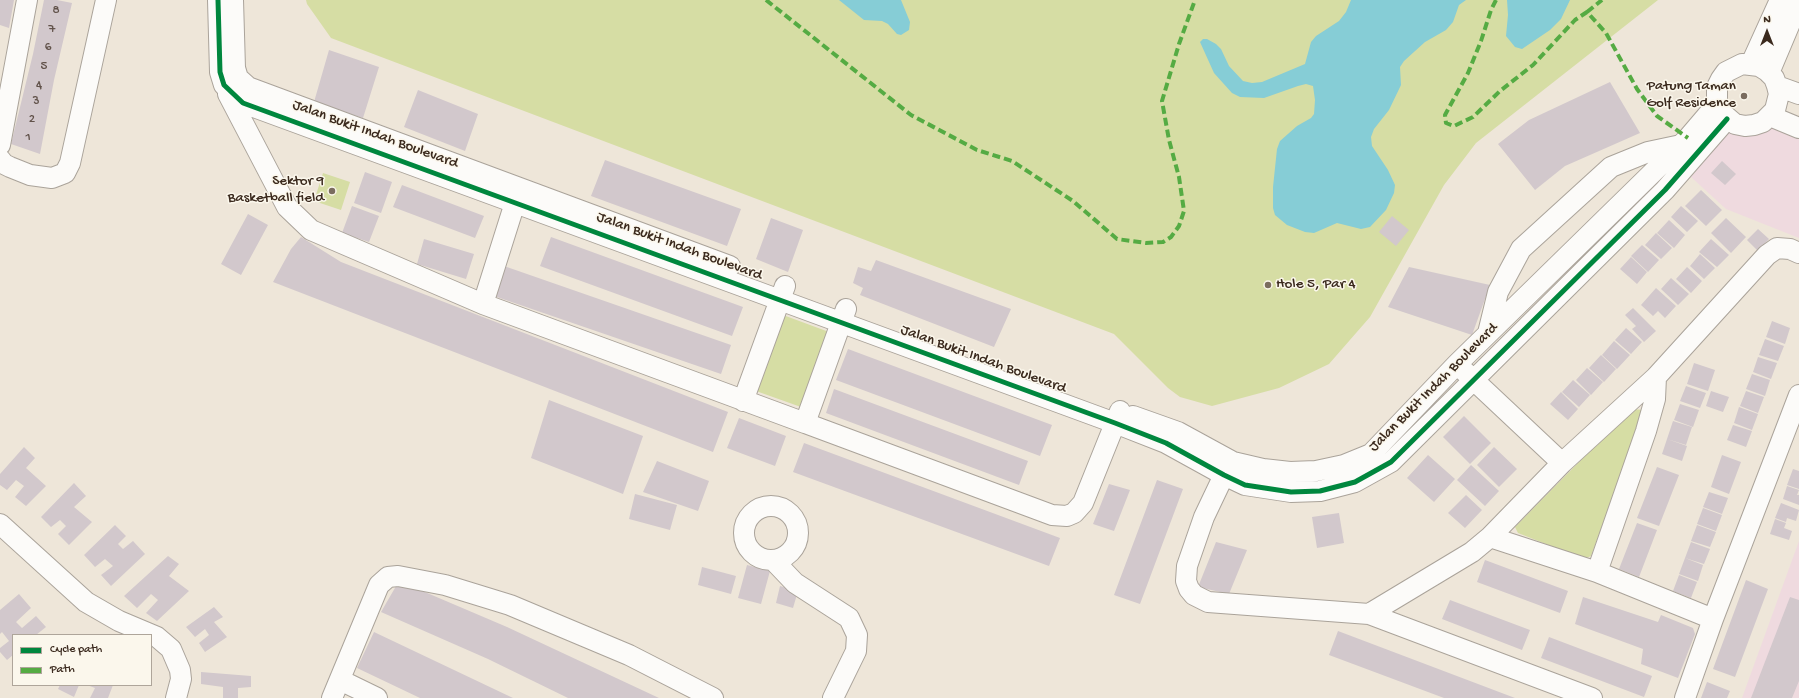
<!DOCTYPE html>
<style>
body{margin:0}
#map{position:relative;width:1799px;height:698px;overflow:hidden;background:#eee6d9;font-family:"Gochi Hand",sans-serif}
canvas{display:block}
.legend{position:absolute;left:12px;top:634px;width:140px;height:52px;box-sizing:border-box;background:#fbf7ec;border:1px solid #aea59a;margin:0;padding:5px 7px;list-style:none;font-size:12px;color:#3b2a1e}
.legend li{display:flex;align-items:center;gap:8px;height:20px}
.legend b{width:20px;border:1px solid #aea59a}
.north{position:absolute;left:1747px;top:12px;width:40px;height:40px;-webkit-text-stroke:3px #fbf7ec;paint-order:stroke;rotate:0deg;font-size:11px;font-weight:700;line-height:16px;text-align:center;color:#3b2a1e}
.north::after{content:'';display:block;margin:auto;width:14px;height:18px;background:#3b2a1e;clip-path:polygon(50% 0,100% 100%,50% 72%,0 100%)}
</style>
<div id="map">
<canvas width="1799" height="698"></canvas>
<ul class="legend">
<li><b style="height:5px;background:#00873e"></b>Cycle path</li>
<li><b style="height:5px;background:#55ab43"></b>Path</li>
</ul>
<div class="north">N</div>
</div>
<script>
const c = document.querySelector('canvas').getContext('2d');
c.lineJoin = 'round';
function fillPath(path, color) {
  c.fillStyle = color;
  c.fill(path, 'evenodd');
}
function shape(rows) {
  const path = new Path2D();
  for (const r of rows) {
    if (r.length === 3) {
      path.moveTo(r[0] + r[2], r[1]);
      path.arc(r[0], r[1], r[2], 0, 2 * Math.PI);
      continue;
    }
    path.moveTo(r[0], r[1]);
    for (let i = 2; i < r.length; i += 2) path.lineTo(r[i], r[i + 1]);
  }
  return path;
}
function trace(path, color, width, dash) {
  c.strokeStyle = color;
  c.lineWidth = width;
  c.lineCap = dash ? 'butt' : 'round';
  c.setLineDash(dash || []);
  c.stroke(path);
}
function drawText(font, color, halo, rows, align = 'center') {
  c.font = font + ' "Gochi Hand",sans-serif';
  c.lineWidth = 3;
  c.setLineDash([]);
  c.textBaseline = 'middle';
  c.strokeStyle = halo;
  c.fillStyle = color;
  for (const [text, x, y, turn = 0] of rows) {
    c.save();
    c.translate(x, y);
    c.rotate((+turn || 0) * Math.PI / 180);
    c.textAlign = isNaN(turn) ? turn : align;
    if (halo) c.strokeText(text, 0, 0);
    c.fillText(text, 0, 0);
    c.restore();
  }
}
fillPath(shape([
 [1735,124,1799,127,1799,238,1726,209,1691,177],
 [1799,541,1799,698,1742,698]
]), '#efdadf');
fillPath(shape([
 [306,0,1658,0,1476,143,1444,185,1370,317,1329,364,1279,388,1212,406,1180,397,1168,388,1114,334,331,38,307,4],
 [323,173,350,182,341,210,314,201],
 [783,315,829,332,801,407,756,391],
 [1631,409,1645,410,1591,556,1584,559,1518,533,1515,527]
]), '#d6dda4');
fillPath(shape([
 [839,0,901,0,910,22,909,30,901,35,897,34,888,24,882,21,864,20],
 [1351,0,1466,0,1459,5,1453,22,1446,30,1425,42,1404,61,1400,67,1401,85,1389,110,1374,129,1371,137,1372,146,1388,170,1395,185,1394,193,1386,210,1370,227,1361,229,1337,223,1314,233,1305,232,1287,225,1275,215,1273,208,1273,187,1277,149,1280,141,1297,126,1311,118,1314,114,1315,100,1313,86,1306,84,1298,86,1264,98,1240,97,1232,93,1214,73,1200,42,1203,39,1207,39,1216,44,1221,49,1229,66,1243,81,1252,83,1262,82,1305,64,1311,42,1316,36,1339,21,1346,12],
 [1507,0,1573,0,1570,0,1561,19,1550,30,1522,49,1515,47,1506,36,1508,15]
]), '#86cdd6');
fillPath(shape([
 [0,0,14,0,9,28,0,25],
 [44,0,57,0,72,3,54,80,40,154,11,144,33,54],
 [329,50,379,67,363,118,314,102],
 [1610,82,1640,133,1565,166,1535,190,1498,144,1529,120],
 [418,90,478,114,465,151,404,127],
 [605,160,741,209,727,246,591,196],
 [1722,161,1736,174,1725,185,1711,173],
 [365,172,392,182,381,213,354,203],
 [402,185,484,216,475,238,393,207],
 [1701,190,1722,210,1706,226,1685,206],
 [352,206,379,216,369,242,342,233],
 [1681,206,1698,221,1687,232,1671,217],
 [248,214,268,225,241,275,221,264],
 [1392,216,1409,230,1396,246,1379,232],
 [771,218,803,230,788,272,756,259],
 [1726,218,1746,237,1731,253,1711,233],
 [1669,220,1685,235,1674,248,1657,233],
 [1758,229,1769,239,1758,251,1747,240],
 [1656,233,1672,248,1661,259,1645,245],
 [301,237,341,262,728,412,713,452,273,282,291,249],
 [551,237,743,307,732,336,540,266],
 [424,239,474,254,466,279,417,264],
 [1711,239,1729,255,1717,267,1699,252],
 [1642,245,1659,260,1648,272,1631,256],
 [1700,254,1715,268,1704,279,1690,266],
 [1631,257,1647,272,1637,284,1620,269],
 [876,260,1011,309,994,347,860,295,863,288,853,283,858,267,871,271],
 [504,266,731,345,721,374,494,296],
 [1409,267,1490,285,1472,335,1388,307],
 [1687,267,1702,281,1691,293,1676,279],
 [1671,278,1689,294,1678,305,1661,289],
 [1656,288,1676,306,1665,318,1658,311,1653,316,1641,305],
 [1633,308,1656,331,1644,342,1632,329,1636,326,1625,315],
 [1772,321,1790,328,1785,344,1766,337],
 [1626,328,1642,342,1631,354,1615,340],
 [1765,339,1784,346,1778,361,1759,355],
 [1614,341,1630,355,1617,369,1602,355],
 [848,349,1052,425,1040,456,836,380],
 [1601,355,1616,369,1604,382,1589,368],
 [1758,357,1777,363,1771,379,1753,372],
 [1694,363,1715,370,1708,391,1687,384],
 [1587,368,1603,382,1591,395,1576,380],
 [1752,374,1770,380,1765,396,1746,389],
 [1573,380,1590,395,1579,407,1562,392],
 [1686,386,1706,393,1700,408,1680,401],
 [834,389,1028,461,1019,485,826,413],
 [1711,391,1729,397,1723,412,1706,406],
 [1746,391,1764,397,1758,413,1740,406],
 [1561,392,1578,409,1568,420,1550,404],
 [549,400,643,436,623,494,531,458],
 [1680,404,1699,410,1693,427,1674,420],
 [1739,407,1758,414,1752,430,1734,423],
 [1464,416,1491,443,1470,464,1443,437],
 [739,418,786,436,775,466,727,448],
 [1673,421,1692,427,1686,445,1667,439],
 [1733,425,1752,431,1746,447,1727,440],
 [1667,439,1687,446,1682,461,1662,454],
 [804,443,1060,538,1049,566,793,472],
 [24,447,35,458,26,468,46,486,26,506,15,497,24,486,16,480,7,490,0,485,0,474],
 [1494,447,1517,469,1499,487,1477,465],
 [1428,455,1455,479,1434,502,1407,478],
 [1722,455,1741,462,1729,494,1711,487],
 [657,461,709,481,698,511,643,492],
 [1471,465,1499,491,1485,506,1457,480],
 [1657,467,1679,475,1659,526,1637,518],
 [1793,469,1799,471,1799,489,1787,485],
 [1157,480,1183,489,1140,604,1114,595],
 [74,483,86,496,74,507,92,522,69,545,58,534,66,526,60,520,51,527,41,517],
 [1109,484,1130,490,1114,531,1093,524],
 [1787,486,1799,490,1797,495,1799,495,1799,505,1783,499],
 [1709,492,1728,498,1722,514,1703,507],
 [635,494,677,505,670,530,629,519],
 [1466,495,1482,510,1465,528,1448,513],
 [1781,503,1799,510,1796,521,1787,518,1786,522,1775,518],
 [1703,508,1722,515,1716,531,1697,524],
 [1339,513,1344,543,1317,548,1312,517],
 [1775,519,1786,523,1784,528,1792,531,1789,540,1770,534],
 [1637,523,1657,530,1639,577,1619,569],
 [115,525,126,536,118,544,123,549,133,541,145,554,111,586,101,575,113,566,105,559,95,567,84,555],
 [1697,525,1716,532,1710,547,1691,541],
 [1216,542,1247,550,1229,594,1198,587],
 [1691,542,1710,549,1704,564,1685,558],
 [168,556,179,564,169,576,189,591,157,621,146,613,158,600,151,594,137,608,124,596],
 [1685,558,1703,565,1698,581,1679,574],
 [1485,560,1568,591,1560,613,1477,582],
 [747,565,770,571,761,604,738,598],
 [702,567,736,576,731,594,698,585],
 [1679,575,1697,582,1691,598,1673,591],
 [1746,580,1768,589,1735,677,1713,669],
 [399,581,507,627,659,698,568,698,488,659,381,612],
 [780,586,798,591,793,608,776,603],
 [19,594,31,608,16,622,22,628,36,616,46,627,36,635,13,635,13,655,7,660,0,652,0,648,9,641,2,632,0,634,0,610],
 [1583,597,1658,622,1661,615,1693,628,1695,634,1678,678,1641,664,1643,649,1575,624],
 [1790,597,1799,600,1799,681,1792,698,1751,698],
 [1450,600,1530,630,1522,650,1442,619],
 [214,607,223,617,214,622,227,637,205,652,199,643,209,635,205,629,195,637,186,627],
 [1338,631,1515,698,1444,698,1329,655],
 [374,632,513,698,420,698,357,668],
 [1549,637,1652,676,1644,697,1541,658],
 [201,672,251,676,251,687,238,688,238,698,223,698,223,687,201,684],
 [1707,682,1730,691,1727,698,1701,698],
 [60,685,79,685,74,697,58,689],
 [87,685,113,685,108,698,90,698,95,688]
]), '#d2c8cc');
const minor = shape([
 [218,0,220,72,224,85,243,103,1115,423,1166,443,1224,475,1245,485,1291,492,1320,491,1355,482,1391,462,1665,190,1727,119],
 [233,0,235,68,238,78,248,87,730,266],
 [1751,64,1780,0],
 [1769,73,1799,2],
 [1777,86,1779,94,1775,110,1763,122,1754,125,1745,126,1735,124,1721,112,1717,104,1717,87,1721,79,1726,72,1742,64,1759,66,1767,71,1774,78,1777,86,1799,94],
 [228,94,287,207,311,230,483,304,805,423,846,309],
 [1770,116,1799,128],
 [0,145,27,0],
 [0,159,4,164,10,167,30,175,52,178,65,173,70,163,106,0],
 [483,304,519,190],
 [1488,333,1498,292,1521,249,1611,167,1648,152,1681,145],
 [743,401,785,286],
 [1133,416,1178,432,1233,462,1263,469,1290,472,1316,471,1344,465,1371,454,1457,364,1688,138,1717,104],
 [805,423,1052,515,1067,516,1074,513,1083,503,1120,411],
 [1562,463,1656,377,1767,255,1777,248,1790,249,1799,253],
 [1231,465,1224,475,1204,517,1187,566,1186,581,1189,589,1194,595,1208,602,1369,614,1472,552,1490,537,1562,463,1463,370],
 [771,533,27],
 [0,524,86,602,119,621,157,637,171,649,180,670,181,679,176,698],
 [1490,537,1597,572,1713,619],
 [773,560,795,583,849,618,857,635,856,651,833,698],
 [1597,572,1646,431,1655,399,1656,377],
 [1369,614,1592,698],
 [340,680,377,698],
 [332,698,379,585,388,577,398,576,445,585,510,605,629,655,713,698],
 [1685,698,1713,619,1799,395]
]);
trace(minor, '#aaa39a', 22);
trace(minor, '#fcfbf9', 20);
trace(shape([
 [766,0,911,115,977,150,1012,161,1073,201,1117,239,1146,243,1163,242,1171,237,1179,226,1184,211,1179,177,1169,140,1162,101,1179,44,1195,0],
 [1496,0,1491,10,1481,41,1468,73,1445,115,1446,123,1454,126,1473,117,1500,91,1533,65,1575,20,1587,12,1606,33,1637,89,1657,116,1688,138],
 [1587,12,1602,0]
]), '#55ab43', 4, [8, 4]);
trace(shape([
 [218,0,220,72,224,85,243,103,1115,423,1166,443,1224,475,1245,485,1291,492,1320,491,1355,482,1391,462,1665,190,1727,119]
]), '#00873e', 5);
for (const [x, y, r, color] of [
 [1744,96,4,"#7a6c5f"],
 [332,191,4,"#7a6c5f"],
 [1268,285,4,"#7a6c5f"]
]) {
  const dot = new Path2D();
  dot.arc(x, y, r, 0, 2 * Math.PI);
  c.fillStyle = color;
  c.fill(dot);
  trace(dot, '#fbf7ec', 1.5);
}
drawText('13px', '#61524a', null, [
 ["8",56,11],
 ["7",52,30],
 ["6",48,48],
 ["5",44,67],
 ["4",39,86],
 ["3",36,102],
 ["2",32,120],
 ["1",28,138]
]);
drawText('15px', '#3b2a1e', '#fbf7ec', [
 ["Patung Taman",1736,87],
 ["Golf Residence",1736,104],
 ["Sektor 9",324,182],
 ["Basketball field",324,199],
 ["Hole 5, Par 4",1276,285,"left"]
], 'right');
drawText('15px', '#3b2a1e', '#fbf7ec', [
 ["Jalan Bukit Indah Boulevard",375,135,20],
 ["Jalan Bukit Indah Boulevard",679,247,20],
 ["Jalan Bukit Indah Boulevard",983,360,20],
 ["Jalan Bukit Indah Boulevard",1434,388,-45]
]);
</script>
